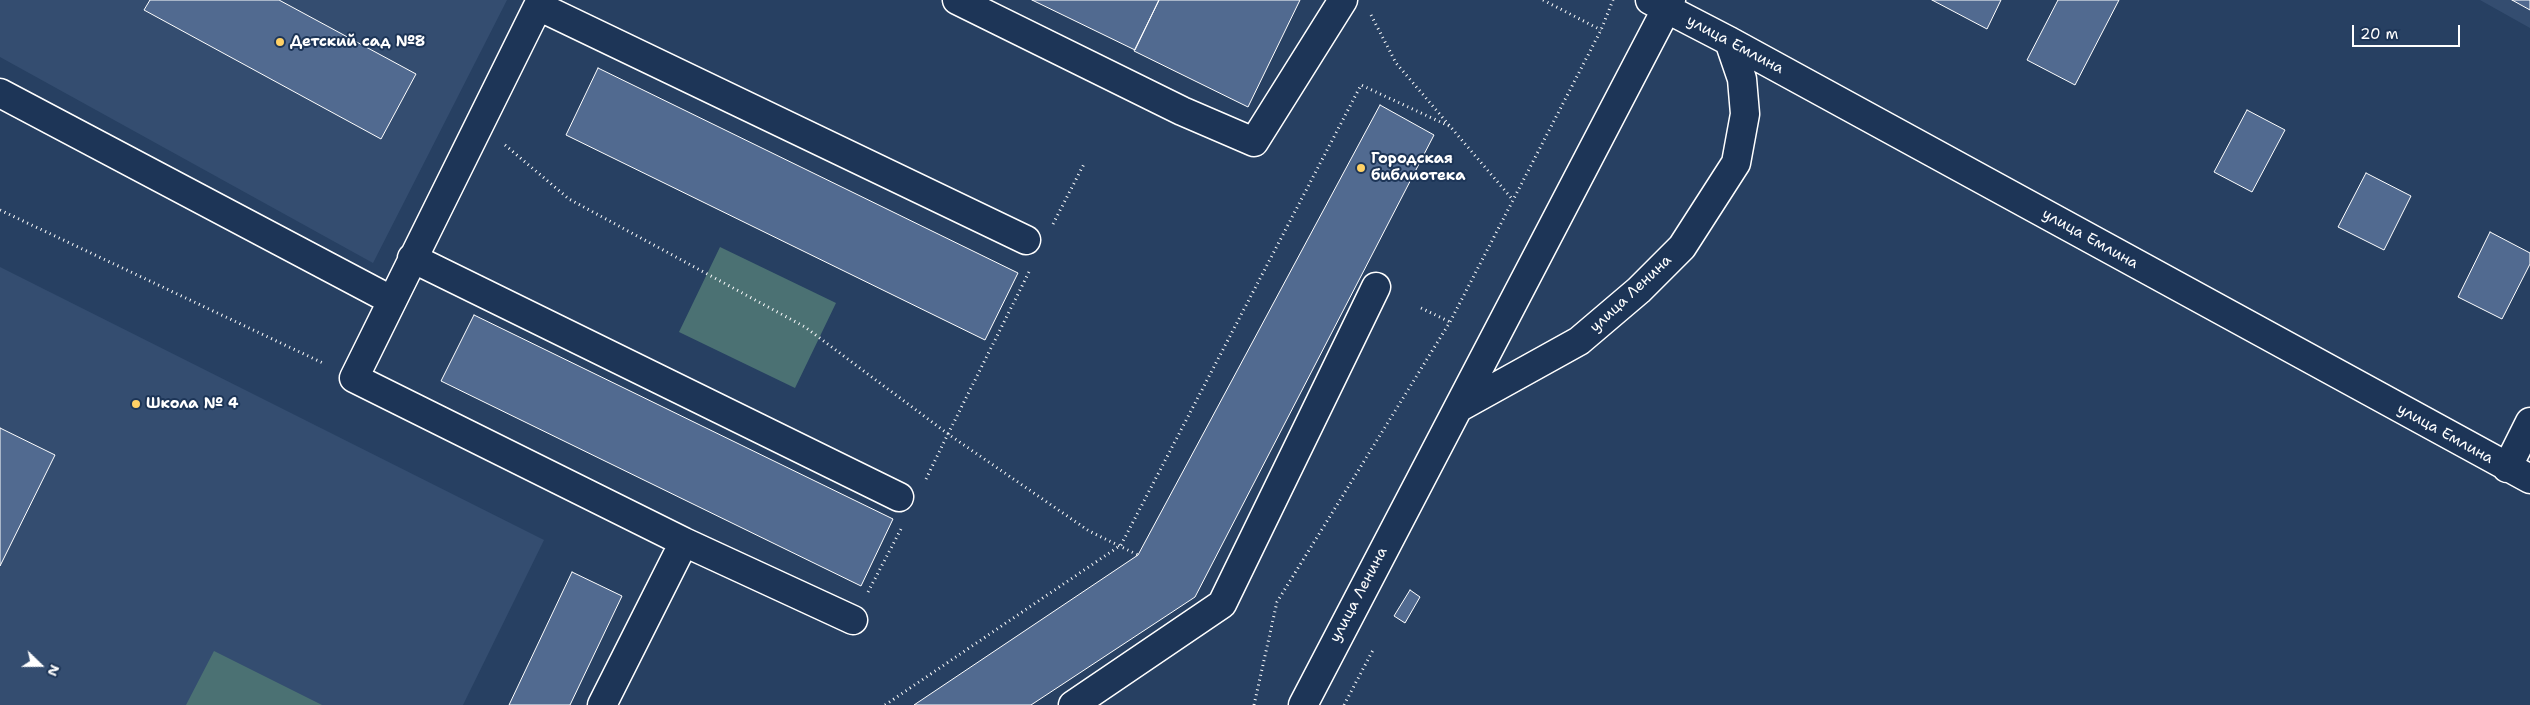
<!DOCTYPE html>
<meta charset="utf-8">
<style>
body{margin:0}
#map{position:relative;width:2530px;height:705px;overflow:hidden;background:#274062;font-family:"Shantell Sans",sans-serif}
canvas{display:block}
.north{position:absolute;left:15px;top:640px;width:50px;height:50px;-webkit-text-stroke:4px #1d3557;paint-order:stroke;rotate:112deg;font-size:14px;font-weight:700;line-height:20px;text-align:center;color:#fff}
.north::after{content:'';display:block;margin:auto;width:18px;height:22px;background:#fff;clip-path:polygon(50% 0,100% 100%,50% 72%,0 100%)}
.scale{position:absolute;left:2352px;top:25px;width:108px;height:22px;box-sizing:border-box;border:2px solid #fff;border-top:0;padding-left:6px;font-size:15px;line-height:18px;white-space:nowrap;color:#fff;-webkit-text-stroke:4px #1d3557;paint-order:stroke}
</style>
<div id="map">
<canvas width="2530" height="705"></canvas>
<div class="north">N</div>
<div class="scale">20 m</div>
</div>
<script>
const c = document.querySelector('canvas').getContext('2d');
c.lineJoin = 'round';
function fillPath(path, color) {
  c.fillStyle = color;
  c.fill(path, 'evenodd');
}
function shape(rows) {
  const path = new Path2D();
  for (const r of rows) {
    path.moveTo(r[0], r[1]);
    for (let i = 2; i < r.length; i += 2) path.lineTo(r[i], r[i + 1]);
  }
  return path;
}
function trace(path, color, width, dash) {
  c.strokeStyle = color;
  c.lineWidth = width;
  c.lineCap = dash ? 'butt' : 'round';
  c.setLineDash(dash || []);
  c.stroke(path);
}
function drawText(font, color, halo, rows, align = 'center') {
  c.font = font + ' "Shantell Sans",sans-serif';
  c.lineWidth = 4;
  c.setLineDash([]);
  c.textBaseline = 'middle';
  c.strokeStyle = halo;
  c.fillStyle = color;
  for (const [text, x, y, turn = 0] of rows) {
    c.save();
    c.translate(x, y);
    c.rotate((+turn || 0) * Math.PI / 180);
    c.textAlign = isNaN(turn) ? turn : align;
    if (halo) c.strokeText(text, 0, 0);
    c.fillText(text, 0, 0);
    c.restore();
  }
}
fillPath(shape([
 [0,0,507,0,373,263,0,57],
 [2480,0,2530,0,2530,28],
 [0,267,544,540,463,705,0,705]
]), '#344d70');
fillPath(shape([
 [720,247,836,303,795,388,679,332],
 [214,651,322,705,186,705]
]), '#4b7173');
const building = shape([
 [150,0,279,0,416,74,381,139,144,10,150,0],
 [1032,0,1159,0,1135,50,1032,0],
 [1159,0,1300,0,1248,107,1134,51,1159,0],
 [1932,0,2001,0,1987,29,1932,0],
 [2058,0,2119,0,2075,85,2027,60,2058,0],
 [2512,0,2530,0,2530,10,2512,0],
 [598,68,1018,273,985,340,566,135,598,68],
 [1380,105,1434,135,1195,597,1031,705,914,705,1138,555,1380,105],
 [2247,110,2285,130,2252,192,2214,172,2247,110],
 [2366,173,2411,196,2384,250,2338,227,2366,173],
 [2490,232,2530,253,2530,264,2502,319,2458,297,2490,232],
 [474,315,893,519,861,586,441,381,474,315],
 [0,428,55,455,0,566,0,428],
 [572,572,622,596,570,705,509,705,572,572],
 [1410,590,1420,597,1405,623,1394,616,1410,590]
]);
fillPath(building, '#516a90');
trace(building, '#fff', 1);
const minor = shape([
 [541,0,354,378,684,542,853,620],
 [957,0,1182,111,1254,142,1343,0],
 [1650,0,1729,41,2530,479],
 [538,6,1026,240],
 [0,93,391,300],
 [412,258,899,497],
 [1460,407,1579,341,1639,290,1682,247,1736,163,1745,114,1742,79,1729,41],
 [2507,468,2530,422],
 [602,705,684,542],
 [1073,705,1222,604,1376,287],
 [1303,705,1671,0]
]);
trace(minor, '#fff', 31);
trace(shape([
 [1543,0,1601,30],
 [1371,15,1396,63,1513,200],
 [505,145,569,199,805,327,948,434,926,479],
 [0,210,325,364],
 [1053,224,1085,162],
 [1029,272,948,434,1089,531,1138,555],
 [1421,308,1450,322],
 [868,592,901,529],
 [885,705,1121,545,1361,85,1449,126],
 [1254,705,1277,602,1450,322,1601,30,1613,0],
 [1344,705,1373,650]
]), '#fff', 3, [1, 4]);
trace(minor, '#1d3557', 28);
for (const [x, y, r, color] of [
 [280,42,5,"#ffd166"],
 [1361,168,5,"#ffd166"],
 [136,404,5,"#ffd166"]
]) {
  const dot = new Path2D();
  dot.arc(x, y, r, 0, 2 * Math.PI);
  c.fillStyle = color;
  c.fill(dot);
  trace(dot, '#1d3557', 2);
}
drawText('bold 15px', '#fff', '#1d3557', [
 ["Детский сад №8",290,42],
 ["Городская",1371,159],
 ["библиотека",1371,176],
 ["Школа № 4",146,404]
], 'left');
drawText('15px', '#fff', '#1d3557', [
 ["улица Емлина",1735,45,28],
 ["улица Емлина",2090,239,29],
 ["улица Ленина",1631,294,-43],
 ["улица Емлина",2445,434,29],
 ["улица Ленина",1359,595,-62]
]);
</script>
